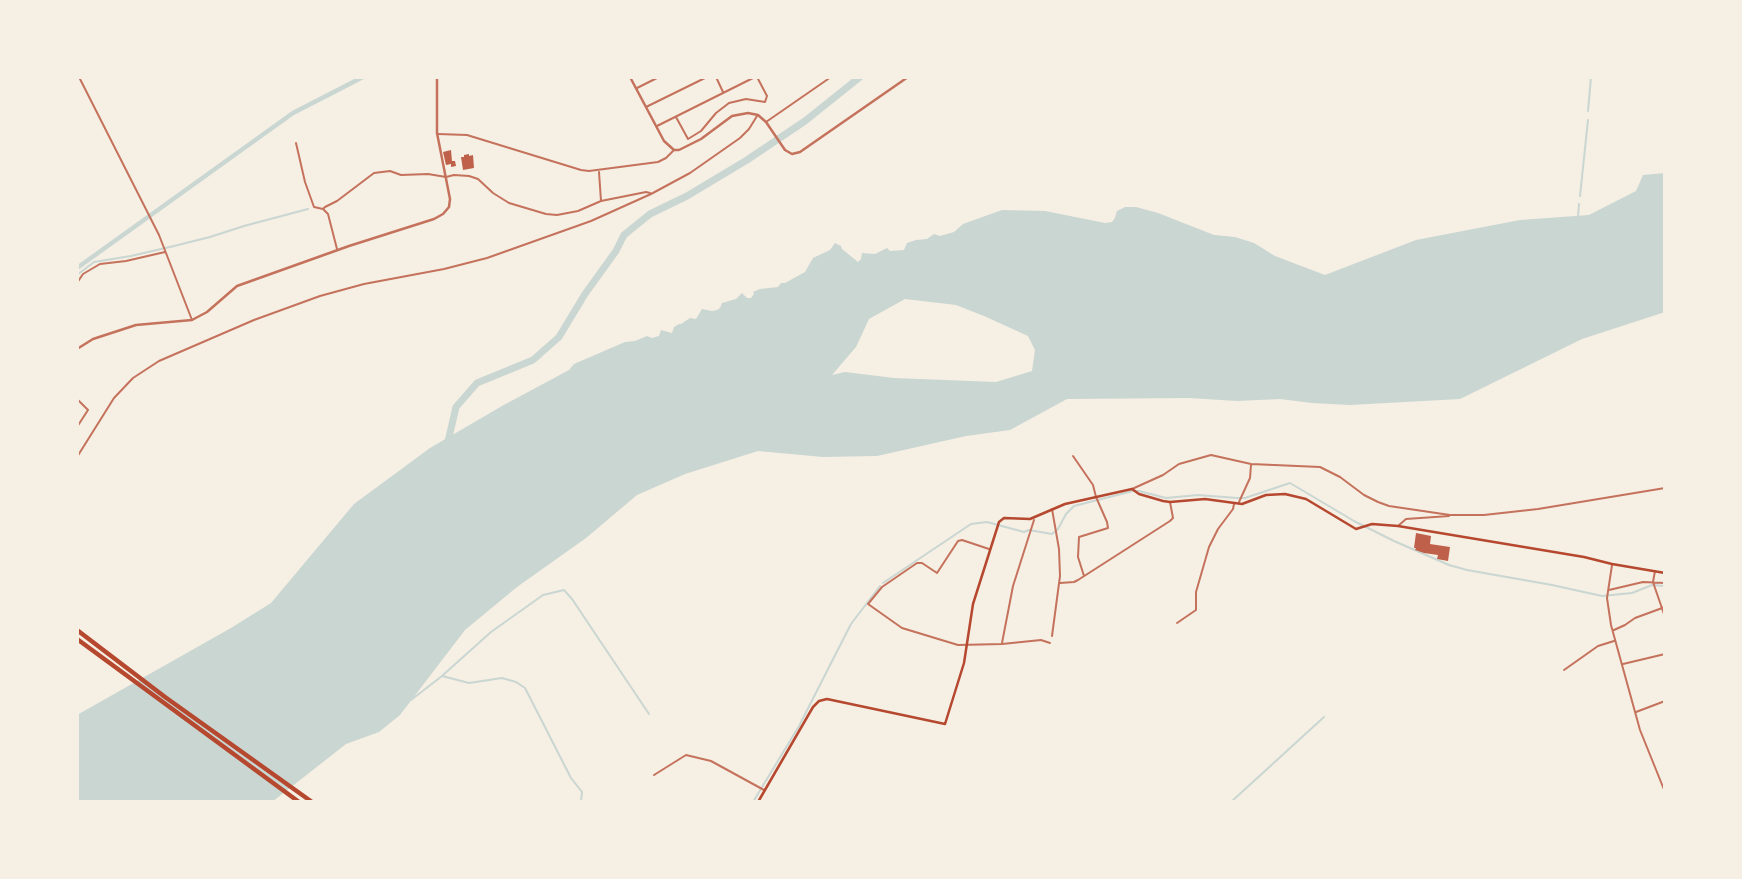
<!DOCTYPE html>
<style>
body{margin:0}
#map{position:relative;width:1742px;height:879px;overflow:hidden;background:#f6efe4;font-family:Helvetica,sans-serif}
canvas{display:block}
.frame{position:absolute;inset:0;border:79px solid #f6efe4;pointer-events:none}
</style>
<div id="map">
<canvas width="1742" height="879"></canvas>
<div class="frame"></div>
</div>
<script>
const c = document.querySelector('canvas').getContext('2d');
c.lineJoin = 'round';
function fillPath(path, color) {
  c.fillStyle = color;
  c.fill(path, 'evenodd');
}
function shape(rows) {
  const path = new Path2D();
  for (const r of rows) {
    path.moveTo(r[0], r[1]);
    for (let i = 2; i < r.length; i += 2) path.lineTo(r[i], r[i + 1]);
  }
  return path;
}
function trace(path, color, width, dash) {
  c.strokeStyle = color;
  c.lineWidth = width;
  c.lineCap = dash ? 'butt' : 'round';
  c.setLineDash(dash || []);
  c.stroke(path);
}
fillPath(shape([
 [1665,173,1665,312,1582,339,1460,399,1350,405,1312,403,1280,399,1237,401,1189,398,1067,399,1010,430,966,436,877,456,823,457,758,451,685,474,637,495,586,538,517,587,465,630,400,715,379,732,346,744,272,802,77,802,77,715,231,628,271,603,354,504,430,448,502,406,569,370,574,364,625,342,635,341,647,336,652,338,659,336,661,330,672,333,674,327,679,324,681,324,690,318,696,319,702,309,712,311,717,310,720,308,722,303,736,299,742,293,747,298,751,298,754,294,753,292,760,289,778,287,781,283,785,283,805,272,813,258,830,250,835,243,841,246,842,249,858,262,861,259,862,253,875,254,887,248,890,251,904,250,907,243,916,240,927,239,934,234,940,236,954,232,963,224,1002,210,1045,211,1105,223,1112,222,1115,218,1117,211,1125,207,1136,207,1158,213,1214,235,1235,237,1254,243,1275,256,1325,275,1416,240,1520,220,1589,215,1636,191,1643,175],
 [905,299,956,305,984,316,1028,336,1035,350,1032,371,996,382,894,378,845,372,832,375,856,347,869,319]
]), '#c9d6d2');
trace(shape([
 [1588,111,1591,77],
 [1580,196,1588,120],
 [1578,217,1579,204],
 [77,275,94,262,131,256,174,246,210,237,244,226,308,209],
 [883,583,971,524,987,522,1024,532,1029,530,1052,534,1058,529,1066,514,1074,506,1133,491,1139,491,1166,498,1198,495,1237,498,1245,498,1290,483,1354,521,1394,541,1449,565,1467,570,1552,585,1602,596,1632,593,1652,585,1665,586],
 [443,675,491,632,543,595,564,590,572,599,649,714],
 [411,700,442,676,469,683,502,678,516,682,525,688,571,778,582,792,581,802],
 [753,802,799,726,851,624,880,586],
 [1231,802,1324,717]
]), '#c9d6d2', 2);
trace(shape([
 [77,268,293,113,363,77]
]), '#c9d6d2', 4.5);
trace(shape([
 [447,446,456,407,477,383,533,360,559,337,585,294,616,251,624,235,650,214,687,196,747,160,805,121,860,77]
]), '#c9d6d2', 7);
fillPath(shape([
 [451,150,452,161,455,161,456,166,451,167,451,164,446,165,443,152],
 [469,154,469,156,473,155,474,168,463,170,461,157,464,157,464,155],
 [1416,533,1431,536,1430,544,1450,547,1448,561,1437,559,1438,555,1424,553,1415,550,1416,548,1414,548]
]), '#bf614a');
trace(shape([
 [79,77,159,235,192,320],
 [716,77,723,92],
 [637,88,659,77],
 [646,107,707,77],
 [676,117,688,139,701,131,716,113,729,103,746,99,765,102,767,96,757,77],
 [766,122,831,77],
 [657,126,755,77],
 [438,134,467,135,581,170,589,171,658,162,666,158,674,150],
 [296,143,305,182,314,207,323,209,328,214,337,249],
 [599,172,601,201],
 [323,209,325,207,337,201,374,173,390,171,401,175,428,174,446,177,454,175,469,176,478,179,493,193,509,203,546,214,557,215,578,211,601,201,646,192,650,193],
 [77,283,83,274,100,264,126,261,165,252],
 [77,399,88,410,77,427],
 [1073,456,1093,485,1096,497,1107,522,1108,528,1079,537,1078,557,1084,576],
 [77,457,114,398,133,378,159,361,254,320,320,296,364,284,444,269,487,258,591,221,651,194,690,173,740,138,749,129,757,116],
 [1132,489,1163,475,1179,464,1211,455,1251,464,1320,467,1340,477,1364,495,1378,502,1389,506,1450,515,1484,515,1538,509,1665,488],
 [1239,502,1250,478,1251,465],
 [1398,526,1406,519,1449,516],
 [989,549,962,540,958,541,937,573,922,563,917,563,882,587,868,604,902,628,958,645,1002,644,1041,640,1050,643],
 [1612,565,1607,598,1611,625,1640,730,1665,792],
 [1655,571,1653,582,1655,588,1665,617],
 [1060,583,1074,582,1078,580,1170,521,1173,518,1170,502],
 [1609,590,1643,582,1665,583],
 [1177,623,1196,610,1196,592,1209,547,1218,529,1233,509,1234,504],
 [1614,630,1625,625,1635,618,1665,607],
 [1052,636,1060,576,1059,549,1052,509],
 [1002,643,1013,586,1034,520],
 [1623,664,1665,654],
 [1564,670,1598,646,1614,641],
 [1636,712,1665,701],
 [654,775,686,755,711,761,764,790]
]), '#c5725c', 2);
trace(shape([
 [630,77,664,141,674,150,679,150,701,139,732,116,748,113,758,115,766,122,785,150,792,154,800,152,908,77],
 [77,349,93,339,136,325,192,320,207,312,237,286,349,246,434,219,443,214,449,207,450,199,437,133,437,77]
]), '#c5725c', 2.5);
trace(shape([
 [758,802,813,707,819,701,827,699,945,724,964,663,973,604,999,522,1004,518,1030,519,1065,504,1132,489,1139,494,1163,501,1170,502,1205,499,1242,504,1266,495,1285,494,1306,499,1356,529,1372,524,1398,526,1584,557,1612,564,1665,573]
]), '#b5482f', 2.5);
trace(shape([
 [77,630,165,697,312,802],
 [77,639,299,802]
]), '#b5482f', 4.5);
</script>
